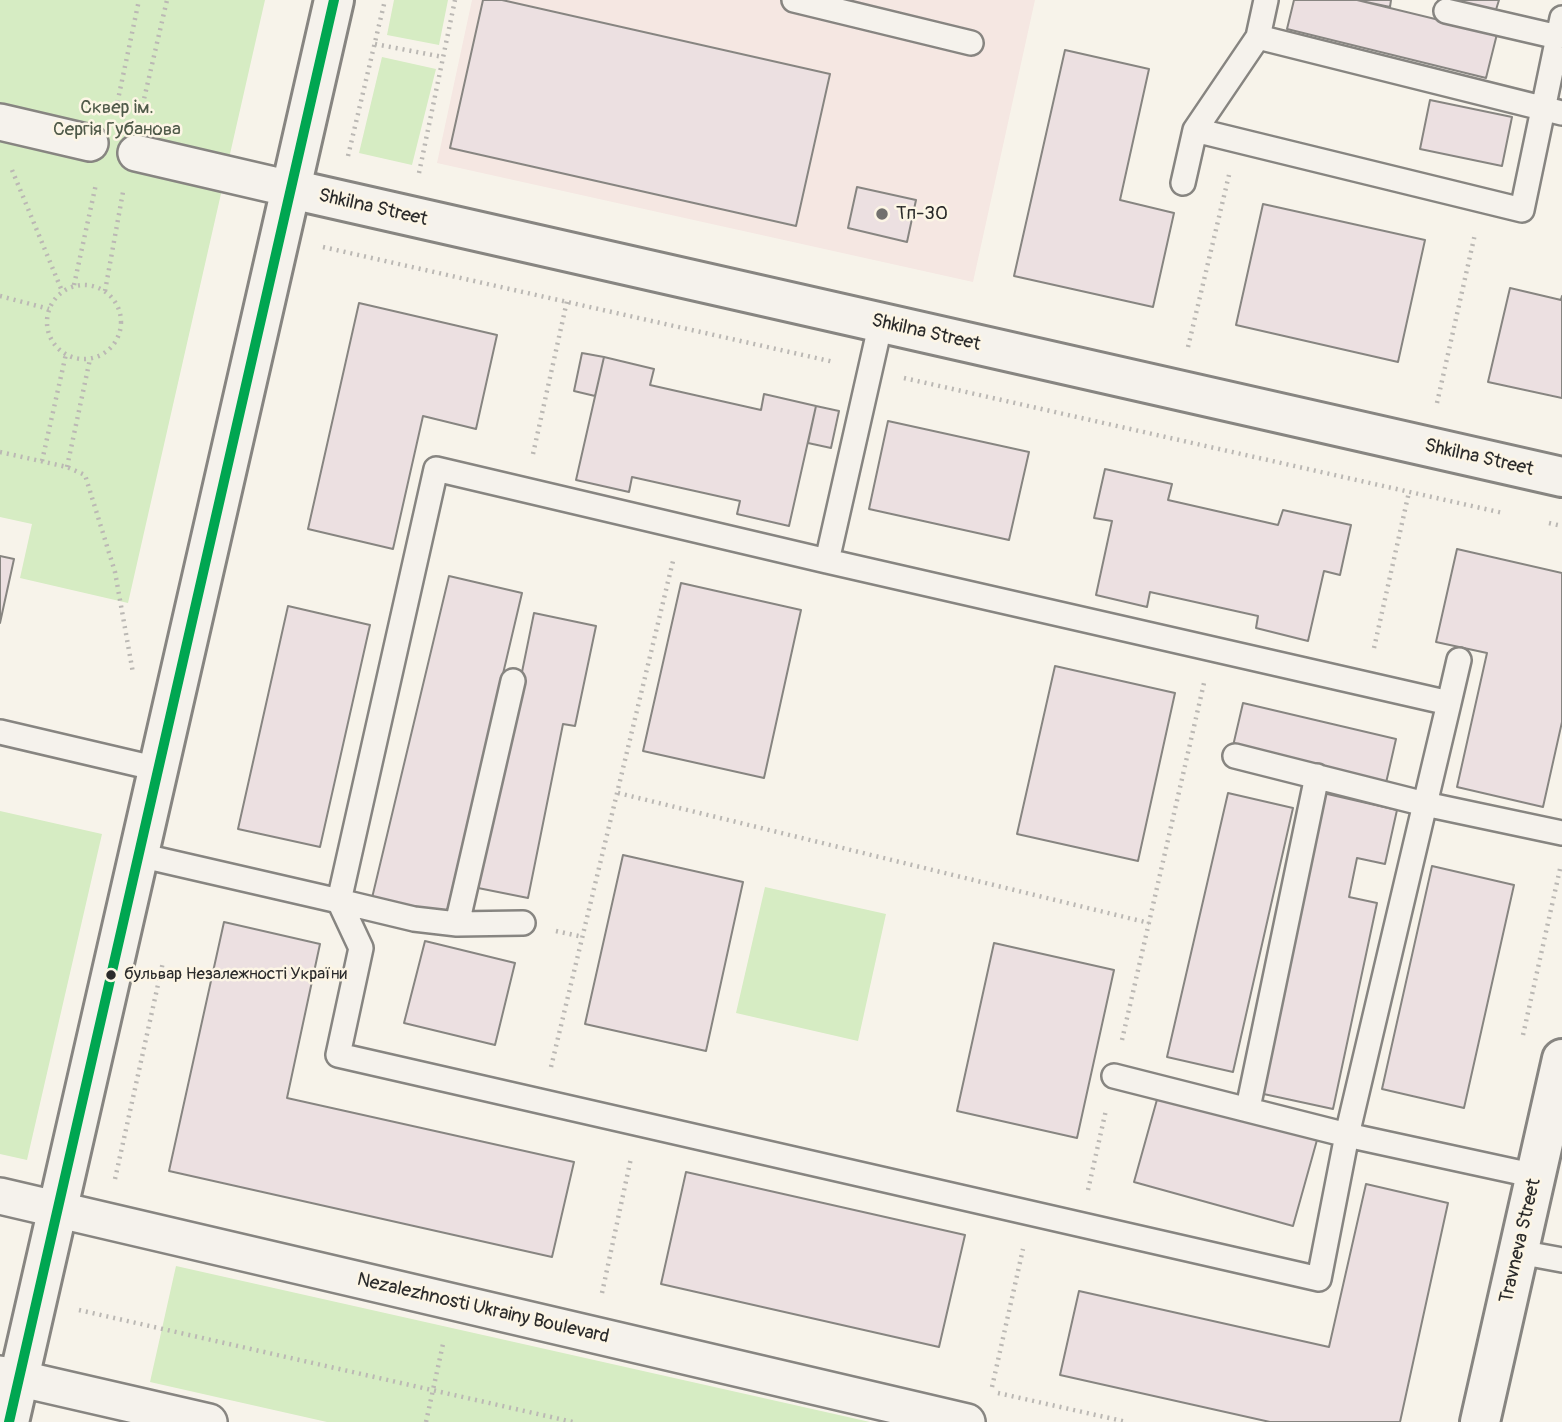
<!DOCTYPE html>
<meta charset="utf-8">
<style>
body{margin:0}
canvas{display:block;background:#f7f3ea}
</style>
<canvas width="1562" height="1422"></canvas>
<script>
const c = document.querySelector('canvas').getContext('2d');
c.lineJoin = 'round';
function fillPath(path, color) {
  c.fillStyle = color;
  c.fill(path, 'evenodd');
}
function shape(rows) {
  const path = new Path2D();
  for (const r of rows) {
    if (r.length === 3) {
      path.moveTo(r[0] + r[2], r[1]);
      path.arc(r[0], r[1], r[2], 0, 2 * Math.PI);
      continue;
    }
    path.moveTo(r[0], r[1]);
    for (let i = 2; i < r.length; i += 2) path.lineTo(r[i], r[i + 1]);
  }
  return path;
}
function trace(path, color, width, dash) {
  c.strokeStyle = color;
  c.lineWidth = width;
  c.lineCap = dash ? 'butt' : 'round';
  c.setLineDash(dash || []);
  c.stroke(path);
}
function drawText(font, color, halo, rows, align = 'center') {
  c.font = font + ' Pangolin,sans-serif';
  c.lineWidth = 5;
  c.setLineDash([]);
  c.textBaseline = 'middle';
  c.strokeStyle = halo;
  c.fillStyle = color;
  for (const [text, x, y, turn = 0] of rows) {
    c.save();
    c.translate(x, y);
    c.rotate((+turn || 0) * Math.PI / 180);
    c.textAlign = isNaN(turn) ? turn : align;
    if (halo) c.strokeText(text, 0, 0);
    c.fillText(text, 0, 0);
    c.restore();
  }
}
fillPath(shape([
 [472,0,1035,0,973,282,437,163]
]), '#f5e7e2');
fillPath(shape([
 [0,0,265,0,128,603,20,578,32,524,0,517],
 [394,0,448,0,439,45,387,35],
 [382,57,436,69,412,165,359,153],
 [0,811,102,834,27,1160,0,1154],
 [765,887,886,914,858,1041,736,1013],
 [176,1266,870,1422,327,1422,150,1382]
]), '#d6ecc3');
const building = shape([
 [483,0,502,0,830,74,796,226,450,148,483,0],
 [1294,0,1357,0,1497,34,1486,78,1287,29,1294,0],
 [1357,0,1391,0,1390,7,1357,0],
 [1447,0,1499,0,1495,13,1447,0],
 [1065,50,1149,69,1120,200,1174,213,1153,307,1014,276,1065,50],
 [1430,100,1512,117,1502,166,1420,149,1430,100],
 [857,187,916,200,907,242,848,228,857,187],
 [1263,204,1425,240,1398,362,1236,325,1263,204],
 [1510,288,1561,300,1562,296,1562,398,1488,382,1510,288],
 [359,303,497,335,476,429,423,416,393,549,308,529,359,303],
 [582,353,604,357,595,396,574,391,582,353],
 [604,357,654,369,650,385,761,410,764,394,816,406,789,526,737,514,740,501,632,477,629,492,576,480,604,357],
 [816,406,839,411,831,448,808,443,816,406],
 [888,421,1029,452,1009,540,869,509,888,421],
 [1105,469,1172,484,1168,500,1278,525,1283,510,1351,525,1340,575,1324,571,1308,641,1256,628,1258,616,1150,592,1147,607,1096,595,1112,521,1094,518,1105,469],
 [1457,549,1562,573,1562,722,1543,807,1457,787,1487,653,1436,642,1457,549],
 [0,556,14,559,0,623,0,556],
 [449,576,522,593,446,916,372,898,449,576],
 [681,583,801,610,764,778,643,751,681,583],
 [288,606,370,625,320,847,238,829,288,606],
 [534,613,596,626,575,726,563,724,528,898,478,888,534,613],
 [1055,666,1175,693,1138,861,1017,834,1055,666],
 [1243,703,1396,739,1386,783,1233,746,1243,703],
 [1228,793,1293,808,1233,1072,1167,1057,1228,793],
 [1323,793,1397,810,1385,864,1357,858,1349,897,1377,903,1333,1109,1259,1093,1323,793],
 [623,855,743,882,706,1051,585,1024,623,855],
 [1432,866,1514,885,1464,1108,1382,1089,1432,866],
 [224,922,320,944,287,1098,574,1162,552,1257,169,1171,224,922],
 [425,941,515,963,495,1045,404,1023,425,941],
 [994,943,1114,970,1077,1138,957,1111,994,943],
 [1158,1096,1317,1140,1293,1226,1134,1182,1158,1096],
 [686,1172,965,1235,939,1347,661,1284,686,1172],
 [1366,1184,1448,1203,1400,1422,1270,1422,1060,1375,1079,1291,1329,1347,1366,1184]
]);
fillPath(building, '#ece0e1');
trace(building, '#878581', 2);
const service = shape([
 [794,0,971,43],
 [1446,11,1558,37],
 [1258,37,1562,113],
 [1195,130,1522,210,1562,18],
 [1183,183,1195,130,1258,37,1266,0],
 [881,322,827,561,1449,703,1425,804,1562,833],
 [1449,703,1459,660],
 [0,732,158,769],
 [139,855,339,901,436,469,827,561],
 [523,923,457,924,414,919,339,901,361,948,338,1055,1319,1279,1347,1135,1425,804,1235,756],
 [457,924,513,681],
 [1114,1076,1347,1135,1536,1176],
 [1248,1108,1317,776],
 [1519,1252,1562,1260]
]);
const pedestrian = shape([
 [0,122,90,143],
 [136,153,291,189],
 [0,1196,967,1422],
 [0,1374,209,1422]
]);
const minor = shape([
 [291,189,1562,477],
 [1480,1422,1562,1059]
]);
const tertiary = shape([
 [9,1422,334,0]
]);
trace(service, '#878581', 28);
trace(pedestrian, '#878581', 40);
trace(minor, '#878581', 44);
trace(tertiary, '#878581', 44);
trace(shape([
 [375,44,443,57],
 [116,109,139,0],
 [141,112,167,0],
 [348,156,385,0],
 [12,170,62,291],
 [419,173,455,0],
 [323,247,834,362],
 [84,322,37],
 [74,285,96,184],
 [105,291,123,192],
 [0,296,49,309],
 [1188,347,1229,175],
 [904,378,1503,513],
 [1437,403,1475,234],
 [0,452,67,467,85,475,115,572,133,673],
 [533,454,567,301],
 [42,461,66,354],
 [67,467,90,359],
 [1549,523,1562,526],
 [1374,648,1409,492],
 [618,793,1149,923],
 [556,931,583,937],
 [1523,1035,1560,869],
 [1122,1040,1204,683],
 [551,1067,673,561],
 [115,1179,163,962],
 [1088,1190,1106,1110],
 [602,1293,631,1158],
 [79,1310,573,1422],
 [992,1387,1023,1249],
 [998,1393,1127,1422],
 [426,1422,443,1344]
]), '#bbb8b4', 4.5, [2, 5]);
trace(service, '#f5f2ec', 23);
trace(pedestrian, '#f5f2ec', 35);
trace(minor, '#f5f2ec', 38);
trace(tertiary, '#f5f2ec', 38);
trace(shape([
 [9,1422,334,0]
]), '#00a651', 10);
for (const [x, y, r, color] of [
 [882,214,7,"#72716e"],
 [111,975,6,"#2b2b2b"]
]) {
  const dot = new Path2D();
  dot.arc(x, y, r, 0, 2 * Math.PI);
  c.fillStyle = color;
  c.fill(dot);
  trace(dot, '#fcf5e5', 2.5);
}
drawText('17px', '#2b2b2b', '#fcf5e5', [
 ["бульвар Незалежності України",124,975]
], 'left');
drawText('19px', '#4f5a49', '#fcf5e5', [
 ["Сквер ім.",117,108],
 ["Сергія Губанова",117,130]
]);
drawText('19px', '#2b2b2b', '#fcf5e5', [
 ["Shkilna Street",373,208,13],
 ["Shkilna Street",926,333,13],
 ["Shkilna Street",1479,458,13],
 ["Travneva Street",1521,1241,-77],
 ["Nezalezhnosti Ukrainy Boulevard",483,1309,13]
]);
drawText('19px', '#2b2b2b', '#fcf5e5', [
 ["Тп-30",896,214]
], 'left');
</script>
